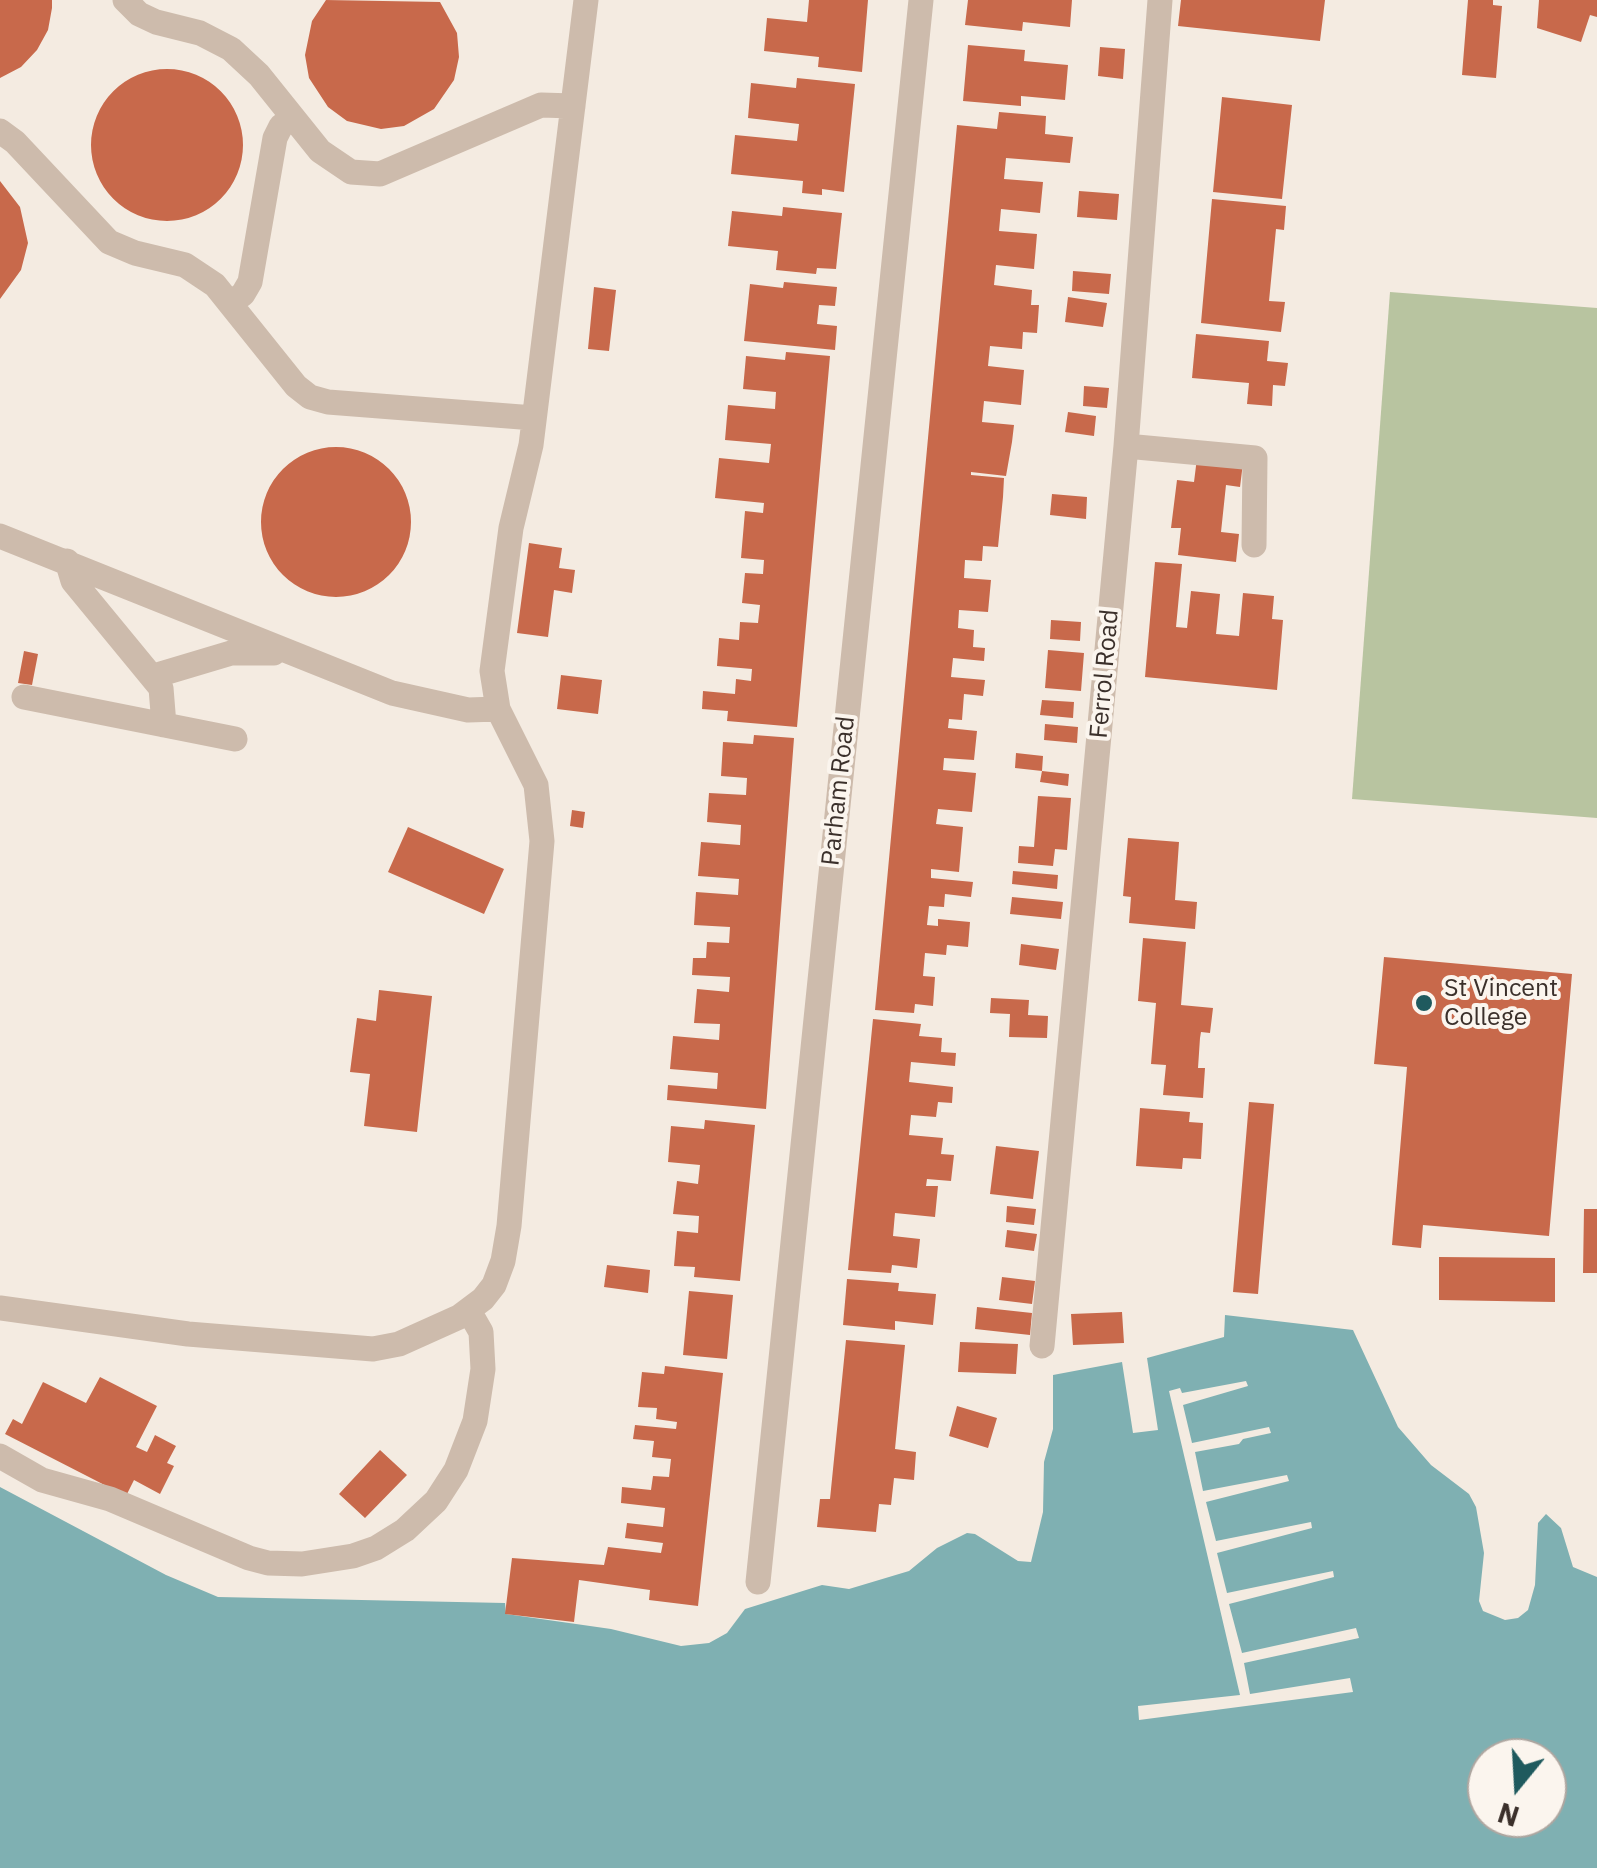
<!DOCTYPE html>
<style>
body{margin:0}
#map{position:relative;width:1597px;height:1868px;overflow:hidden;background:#f4ebe1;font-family:"IBM Plex Sans",sans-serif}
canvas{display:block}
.north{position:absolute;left:1467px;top:1738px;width:100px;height:100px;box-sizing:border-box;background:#fbf5ee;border:2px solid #aea6a0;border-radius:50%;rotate:198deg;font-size:28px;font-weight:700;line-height:40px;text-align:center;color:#3b302b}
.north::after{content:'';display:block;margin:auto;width:35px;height:45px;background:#1f5a5e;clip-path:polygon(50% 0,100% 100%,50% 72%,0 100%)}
</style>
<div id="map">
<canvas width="1597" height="1868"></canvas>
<div class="north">N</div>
</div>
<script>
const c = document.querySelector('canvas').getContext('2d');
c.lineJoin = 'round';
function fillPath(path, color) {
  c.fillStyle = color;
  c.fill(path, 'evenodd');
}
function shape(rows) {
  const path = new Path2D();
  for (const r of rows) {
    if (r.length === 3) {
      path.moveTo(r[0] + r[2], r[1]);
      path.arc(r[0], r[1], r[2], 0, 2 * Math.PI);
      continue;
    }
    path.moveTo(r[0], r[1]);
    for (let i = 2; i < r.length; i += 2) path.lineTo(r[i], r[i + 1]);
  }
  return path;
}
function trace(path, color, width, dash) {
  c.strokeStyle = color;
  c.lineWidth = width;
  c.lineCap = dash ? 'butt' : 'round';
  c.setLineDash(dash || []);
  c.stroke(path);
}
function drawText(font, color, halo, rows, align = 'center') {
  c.font = font + ' "IBM Plex Sans",sans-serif';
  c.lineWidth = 8;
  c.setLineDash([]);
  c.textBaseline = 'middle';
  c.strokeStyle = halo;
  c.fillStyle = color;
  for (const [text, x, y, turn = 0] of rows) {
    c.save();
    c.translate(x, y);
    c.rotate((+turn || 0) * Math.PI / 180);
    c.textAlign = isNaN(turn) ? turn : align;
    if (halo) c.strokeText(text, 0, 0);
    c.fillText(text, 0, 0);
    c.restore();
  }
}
fillPath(shape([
 [1390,292,1597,308,1597,818,1352,799]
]), '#b8c4a0');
fillPath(shape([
 [1225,1315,1353,1330,1398,1427,1431,1465,1469,1494,1476,1507,1484,1553,1479,1601,1483,1611,1505,1620,1518,1618,1528,1610,1535,1585,1538,1523,1546,1514,1561,1528,1573,1567,1597,1577,1597,1868,0,1868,0,1487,166,1575,218,1597,505,1603,506,1614,611,1629,681,1646,709,1643,727,1633,745,1609,822,1585,849,1589,909,1571,937,1548,967,1533,975,1534,1018,1561,1031,1562,1043,1512,1044,1462,1053,1429,1053,1375,1122,1362,1133,1433,1158,1430,1147,1358,1224,1337],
 [1487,1758,1547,1758,1547,1818,1487,1818]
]), '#7fb0b2');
fillPath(shape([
 [1246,1381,1248,1386,1183,1405,1192,1443,1269,1427,1271,1433,1243,1439,1239,1444,1195,1452,1203,1491,1287,1475,1289,1481,1206,1502,1216,1541,1311,1522,1312,1528,1217,1553,1227,1593,1333,1571,1334,1577,1229,1604,1242,1653,1356,1628,1359,1638,1244,1663,1250,1694,1350,1678,1353,1692,1139,1720,1138,1706,1240,1695,1169,1391,1180,1388,1182,1393]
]), '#f4ebe1');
fillPath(shape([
 [0,0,52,0,52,8,48,30,37,50,21,67,0,78],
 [326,0,440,2,457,33,459,57,454,80,434,109,404,126,381,129,347,121,328,107,309,78,305,55,312,21],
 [809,0,868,0,862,72,818,67,819,57,764,51,767,18,807,22],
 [968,0,1072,0,1070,27,1023,22,1022,31,965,25],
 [1181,0,1325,0,1320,41,1178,26],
 [1468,0,1493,0,1493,5,1502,6,1496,78,1462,75],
 [1539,0,1597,0,1597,17,1590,15,1581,42,1537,28],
 [968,45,1025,50,1024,61,1068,65,1065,100,1021,96,1021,106,963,101],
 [1100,47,1125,49,1123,79,1098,76],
 [167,145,76],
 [797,78,855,84,844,192,822,189,822,195,802,193,803,181,731,174,735,135,797,141,799,124,748,118,751,83,796,88],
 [1222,97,1292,105,1282,199,1213,192],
 [999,112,1046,116,1045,134,1073,137,1070,163,1006,158,1004,179,1043,182,1040,213,1001,209,999,231,1037,234,1034,269,996,265,994,285,1032,290,1031,305,1039,305,1037,333,1023,332,1022,349,990,346,988,366,1024,370,1021,405,984,401,982,422,1014,425,1012,442,1006,476,971,472,971,475,1004,478,1003,497,998,547,983,546,982,561,965,560,964,578,991,580,988,612,959,610,958,628,974,630,973,647,985,648,984,661,953,658,951,677,985,680,983,696,964,694,962,720,949,719,948,728,977,731,974,760,944,758,943,770,976,773,972,812,938,809,936,824,963,827,959,872,931,869,931,878,973,882,971,897,945,894,944,907,929,906,927,925,938,926,938,919,970,922,968,947,947,945,946,955,925,953,923,976,935,977,933,1006,915,1004,914,1013,875,1010,957,125,997,129],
 [0,181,20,207,28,243,21,270,0,299],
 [1079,191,1119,194,1117,220,1077,217],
 [1212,199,1286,206,1284,230,1276,229,1269,301,1285,302,1281,332,1201,323],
 [783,207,842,213,836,269,817,268,816,274,776,270,778,251,728,246,732,211,782,216],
 [1073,271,1111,274,1109,294,1072,291],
 [784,282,837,287,835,306,819,305,817,324,837,326,835,350,744,341,750,284,783,288],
 [594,287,616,290,609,351,588,349],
 [1068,297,1107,303,1103,327,1065,322],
 [1196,334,1269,341,1267,361,1288,363,1285,386,1273,385,1272,406,1247,404,1249,383,1192,378],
 [786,352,830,356,797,727,727,721,728,711,702,709,703,691,735,694,736,679,751,681,752,669,717,666,719,638,739,640,740,622,758,623,760,605,742,603,745,573,763,574,764,560,741,558,745,511,763,513,764,503,715,498,719,458,769,463,771,444,725,440,728,405,775,409,776,392,743,389,746,356,785,360],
 [1084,386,1109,388,1107,408,1083,406],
 [1068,412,1096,416,1094,436,1065,432],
 [336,522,75],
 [1197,458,1243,463,1240,487,1226,485,1221,532,1239,534,1236,562,1178,555,1181,528,1171,528,1177,480,1194,482],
 [1052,494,1087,497,1086,519,1050,515],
 [529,543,562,548,559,568,575,570,572,593,554,590,548,637,517,633],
 [1155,562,1182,564,1176,627,1187,628,1191,591,1220,594,1216,634,1239,636,1243,593,1274,596,1272,619,1283,620,1277,690,1145,677],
 [1051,620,1081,622,1080,641,1050,639],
 [1048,650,1084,653,1081,691,1045,688],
 [24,651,38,654,32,685,18,683],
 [561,675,602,680,598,714,557,709],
 [1042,700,1074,702,1073,718,1040,715],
 [1045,724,1078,727,1077,743,1044,740],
 [754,735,794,738,766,1109,667,1100,668,1085,717,1089,718,1073,670,1069,673,1036,719,1040,720,1024,694,1023,697,989,729,992,730,977,692,975,693,958,706,958,707,942,729,943,730,927,694,925,696,892,738,895,739,879,698,876,701,842,740,845,741,825,707,822,709,793,746,795,747,778,721,776,723,742,753,744],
 [1016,753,1043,756,1042,771,1069,774,1068,786,1040,782,1042,771,1015,768],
 [1038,796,1071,798,1067,850,1055,849,1053,866,1018,863,1019,846,1034,847],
 [572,810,585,812,583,828,570,826],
 [408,827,504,869,484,914,388,872],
 [1128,838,1179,842,1175,900,1197,902,1195,929,1129,923,1131,897,1123,896],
 [1013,871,1058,875,1057,889,1012,884],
 [1012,897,1063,902,1061,919,1010,914],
 [1143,938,1186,942,1181,1005,1213,1008,1210,1033,1201,1032,1200,1038,1198,1068,1205,1068,1203,1098,1163,1095,1166,1065,1151,1064,1156,1003,1138,1001],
 [1021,944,1059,949,1056,970,1019,965],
 [1384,957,1572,974,1549,1236,1423,1225,1421,1248,1392,1245,1407,1067,1374,1064],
 [379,990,432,996,417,1132,364,1126,370,1074,350,1072,357,1018,376,1021],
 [991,998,1029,1000,1028,1015,1048,1016,1047,1038,1009,1037,1010,1014,990,1013],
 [873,1019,921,1024,919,1036,942,1038,941,1052,956,1053,955,1066,911,1062,909,1082,953,1087,952,1103,938,1102,936,1117,911,1115,909,1135,943,1138,941,1154,954,1155,951,1181,927,1179,926,1186,938,1186,935,1217,895,1213,893,1236,920,1239,917,1268,892,1265,891,1273,848,1270],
 [1249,1102,1274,1104,1258,1294,1233,1292],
 [1140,1108,1190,1112,1189,1122,1203,1123,1201,1159,1183,1158,1182,1169,1136,1166],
 [705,1120,755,1125,740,1281,694,1277,695,1267,674,1266,677,1231,698,1233,699,1216,673,1214,677,1181,698,1184,700,1165,668,1162,671,1126,704,1129],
 [996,1146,1039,1151,1033,1199,990,1194],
 [1007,1206,1036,1209,1034,1225,1006,1222],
 [1584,1209,1597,1209,1597,1273,1583,1273],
 [1007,1230,1037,1234,1034,1251,1005,1247],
 [1439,1257,1555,1258,1555,1302,1439,1300],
 [607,1265,650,1270,648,1293,604,1287],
 [1002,1277,1035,1281,1032,1304,999,1300],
 [847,1279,899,1283,898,1291,936,1294,933,1325,895,1321,895,1330,843,1325],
 [689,1291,733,1295,727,1359,683,1355],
 [977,1307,1032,1313,1030,1335,975,1329],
 [1122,1312,1124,1343,1073,1345,1071,1314],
 [846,1340,905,1345,895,1449,916,1452,914,1480,894,1478,891,1505,879,1504,876,1532,817,1527,820,1499,830,1499],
 [960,1342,1018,1344,1016,1374,958,1372],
 [665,1366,723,1373,698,1606,649,1600,650,1590,579,1580,574,1622,505,1614,512,1558,604,1565,608,1547,661,1553,663,1543,625,1538,627,1523,663,1527,665,1508,621,1503,622,1487,651,1490,653,1476,669,1477,671,1459,652,1457,654,1441,633,1439,635,1425,676,1429,677,1422,656,1419,657,1408,638,1407,642,1372,664,1374],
 [100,1377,157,1406,136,1447,147,1452,155,1435,176,1446,167,1463,174,1466,160,1494,134,1480,126,1496,5,1434,13,1419,22,1424,43,1382,86,1403],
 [957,1406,997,1418,988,1448,949,1436],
 [380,1450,407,1475,365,1518,339,1494]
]), '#c8694b');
trace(shape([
 [125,0,139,14,156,22,200,33,231,49,259,75,320,151,351,172,380,174,541,105,573,106],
 [0,131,15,142,109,242,135,253,185,265,215,285,296,386,310,397,328,402,534,418],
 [231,303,243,294,250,282,275,138,281,126,293,119],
 [1126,446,1255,458,1254,545],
 [0,536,392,693,468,710,498,709],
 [67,561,73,581,161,688,164,725],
 [154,676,231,653,274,653],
 [24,697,235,739],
 [0,1308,188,1334,373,1349,399,1344,459,1317,483,1299,494,1285,503,1261,509,1226,542,841,536,785,498,709,492,671,511,528,531,445,586,0],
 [1042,1346,1126,446,1160,0],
 [0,1456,42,1480,110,1499,249,1558,268,1563,302,1564,353,1556,376,1548,405,1530,436,1501,456,1470,475,1421,483,1369,481,1332,469,1311],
 [758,1582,921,0]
]), '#cdbbac', 25);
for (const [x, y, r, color] of [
 [1424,1003,10,"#1f5a5e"]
]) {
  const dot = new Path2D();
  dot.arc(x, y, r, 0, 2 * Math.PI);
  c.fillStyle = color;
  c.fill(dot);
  trace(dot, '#fbf5ee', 4);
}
drawText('25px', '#3b302b', '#fbf5ee', [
 ["Ferrol Road",1105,674,-85],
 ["Parham Road",839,791,-84]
]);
drawText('25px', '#3b302b', '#fbf5ee', [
 ["St Vincent",1444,989],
 ["College",1444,1018]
], 'left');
</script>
